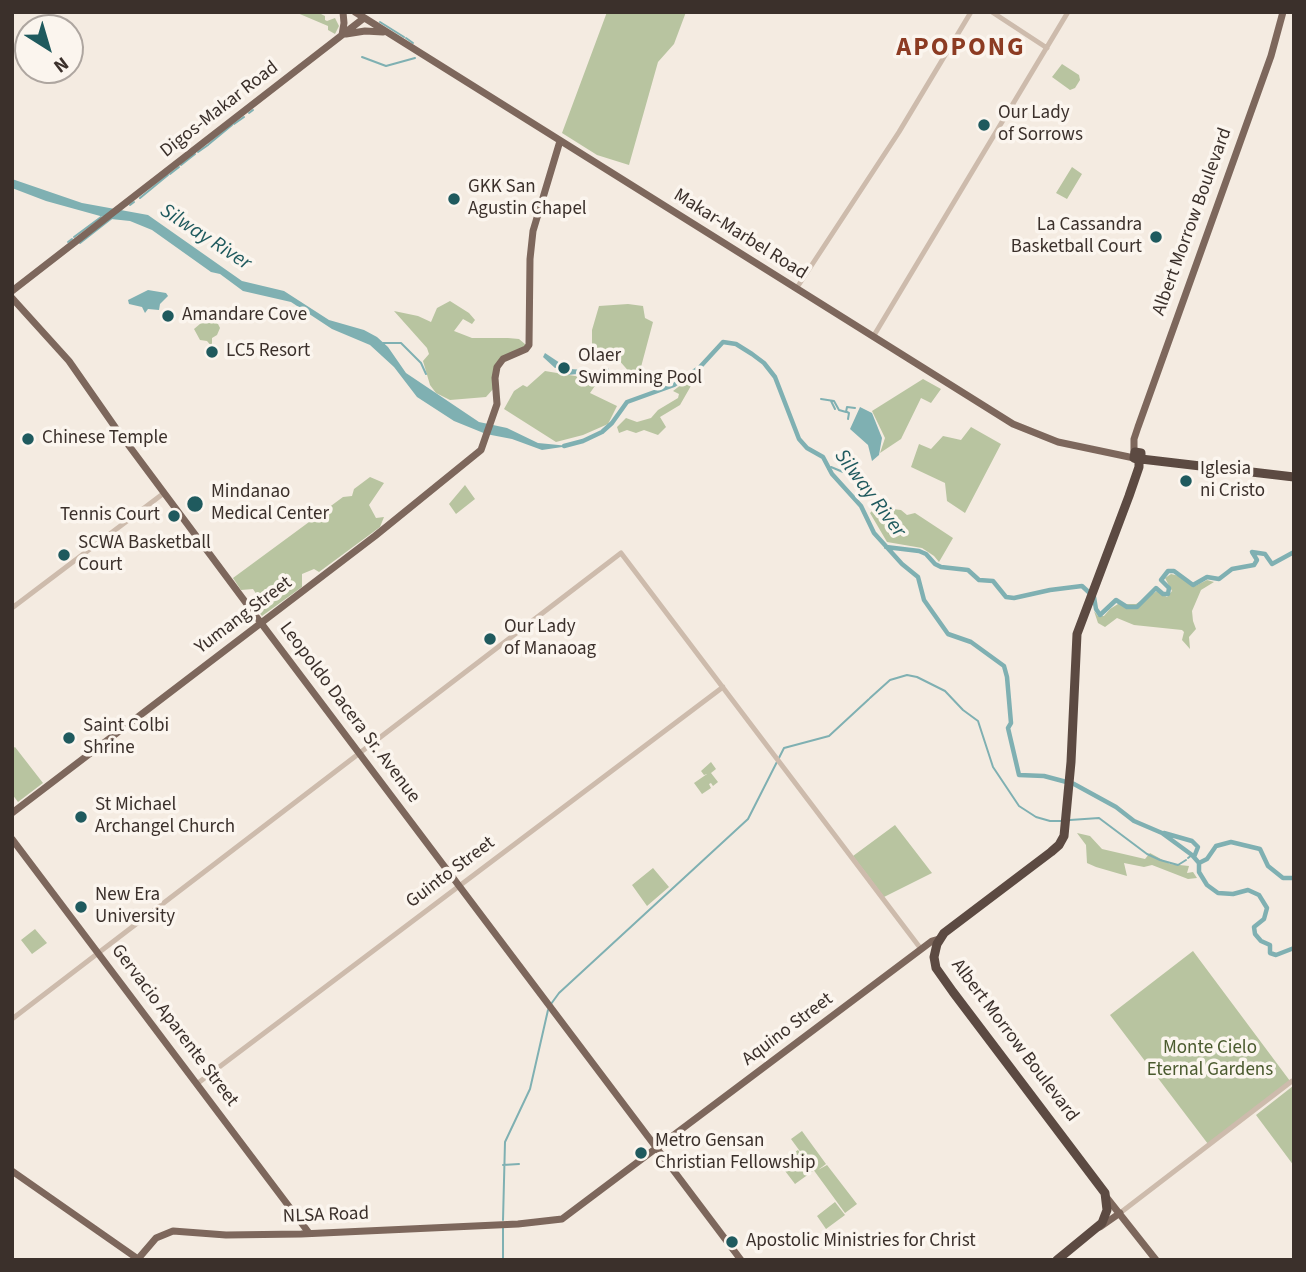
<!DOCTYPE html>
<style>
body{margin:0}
#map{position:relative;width:1306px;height:1272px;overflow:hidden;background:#f4ebe1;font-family:"Source Sans 3",sans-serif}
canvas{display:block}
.frame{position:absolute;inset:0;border:14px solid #3b302b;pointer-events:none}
.north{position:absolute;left:14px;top:14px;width:70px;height:70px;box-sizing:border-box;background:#fbf5ee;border:2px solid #aea6a0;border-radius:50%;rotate:143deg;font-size:19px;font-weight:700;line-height:28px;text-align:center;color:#3b302b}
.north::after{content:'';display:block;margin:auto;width:24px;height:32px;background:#1f5a5e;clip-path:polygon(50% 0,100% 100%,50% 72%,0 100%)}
</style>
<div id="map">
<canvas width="1306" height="1272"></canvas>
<div class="frame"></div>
<div class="north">N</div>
</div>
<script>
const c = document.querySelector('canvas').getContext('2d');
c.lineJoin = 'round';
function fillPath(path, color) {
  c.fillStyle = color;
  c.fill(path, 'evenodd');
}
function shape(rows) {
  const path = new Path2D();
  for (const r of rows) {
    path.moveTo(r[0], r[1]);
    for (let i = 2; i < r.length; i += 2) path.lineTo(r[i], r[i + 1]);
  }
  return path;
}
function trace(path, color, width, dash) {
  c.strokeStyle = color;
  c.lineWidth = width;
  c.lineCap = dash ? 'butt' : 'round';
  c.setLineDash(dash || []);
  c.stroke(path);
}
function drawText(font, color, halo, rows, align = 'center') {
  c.font = font + ' "Source Sans 3",sans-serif';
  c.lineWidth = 7;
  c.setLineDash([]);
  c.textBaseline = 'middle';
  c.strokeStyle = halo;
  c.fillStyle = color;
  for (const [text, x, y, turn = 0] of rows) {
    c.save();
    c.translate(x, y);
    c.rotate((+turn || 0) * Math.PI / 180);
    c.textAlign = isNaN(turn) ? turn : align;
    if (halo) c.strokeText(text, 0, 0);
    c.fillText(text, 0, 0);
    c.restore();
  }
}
fillPath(shape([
 [295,12,324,12,321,14,325,16,325,20,327,21,335,18,339,26,335,34,328,30,328,26],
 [607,12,686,12,674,44,658,62,629,165,597,155,562,133],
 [1062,64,1079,75,1080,80,1075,88,1070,90,1052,77],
 [1072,167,1082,174,1067,199,1056,193],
 [450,301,469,313,475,320,472,324,463,319,454,331,472,338,508,338,519,339,525,344,525,348,503,356,497,362,493,373,494,388,486,397,450,400,436,393,430,385,423,361,429,354,427,348,394,311,418,316,431,322,437,308],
 [628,304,643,306,645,318,653,322,641,367,634,381,632,375,617,358,608,355,582,355,583,350,592,346,592,330,599,306],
 [207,318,218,324,220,328,217,335,212,338,212,347,207,341,200,340,194,329],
 [545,371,599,380,590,393,617,406,608,424,583,435,556,442,504,409,514,391,523,385,527,387],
 [692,379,692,384,680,405,660,417,666,427,658,435,644,430,636,433,627,430,619,433,617,427,626,418,637,422,651,418,658,410,678,398,679,394,673,391,686,381],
 [923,379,941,389,931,403,921,398,901,439,880,453,885,438,872,411],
 [971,427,1001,444,965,513,947,501,945,483,911,467,919,444,931,449,943,436,961,440],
 [370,477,384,483,369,505,376,518,384,517,380,527,319,572,314,569,302,574,302,587,262,616,251,603,257,595,253,589,241,590,233,578,343,497,352,496,354,489],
 [465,485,475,499,456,514,449,504],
 [876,507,901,510,907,515,915,513,953,538,939,562,934,556,922,548,887,542,870,513],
 [1171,574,1184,577,1195,586,1207,580,1214,582,1201,590,1192,611,1193,621,1196,629,1189,637,1190,649,1182,640,1184,632,1182,630,1134,625,1117,618,1105,627,1098,623,1094,611,1098,616,1104,616,1110,609,1118,604,1136,604,1157,591,1167,597,1172,591,1165,578],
 [15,747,43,783,18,802,12,794,12,749],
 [711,762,716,769,711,773,718,782,713,786,711,783,709,784,711,788,702,794,694,783,707,774,704,775,701,771],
 [895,825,932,873,884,897,853,856],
 [1077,833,1090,836,1102,849,1145,859,1150,853,1170,864,1189,866,1187,873,1193,872,1197,878,1188,879,1152,865,1144,867,1124,863,1127,876,1096,867,1087,863,1086,845],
 [653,868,669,887,647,906,632,885],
 [35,929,47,943,32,954,21,940],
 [1193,951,1290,1081,1208,1144,1110,1015],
 [1293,1086,1294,1087,1294,1166,1256,1115],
 [802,1131,826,1164,818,1170,827,1165,857,1204,845,1213,791,1139],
 [798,1150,813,1171,795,1184,779,1163],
 [835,1202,845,1215,826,1229,817,1216]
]), '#b8c4a0');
fillPath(shape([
 [12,179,82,203,148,215,242,281,284,291,329,320,364,330,377,337,388,347,406,373,479,422,507,428,538,443,569,446,542,450,512,439,486,434,454,421,417,397,394,367,370,345,332,329,291,302,243,291,220,274,211,272,152,230,130,221,111,219,46,201,12,188],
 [148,290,166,293,168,296,160,304,159,310,148,309,145,313,142,307,129,304,128,300],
 [545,353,569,369,604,371,608,368,610,371,604,374,595,372,568,375,559,368,555,368,543,357],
 [860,407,872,413,882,438,879,455,872,461,868,445,850,429]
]), '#7fb0b2');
trace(shape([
 [380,22,404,37],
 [406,38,413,43],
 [362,57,386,66,415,58],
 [249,113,253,110],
 [234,124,244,117],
 [209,144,232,125],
 [198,152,208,145],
 [181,165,195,154],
 [170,174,179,167],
 [140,198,168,175],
 [130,205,134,202],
 [74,237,101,217],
 [68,242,72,239],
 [80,243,112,218],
 [383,343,401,343,421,363,426,374],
 [821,399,834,401,839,410,846,412,847,407,855,408],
 [831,401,835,409],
 [847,412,849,413,848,419],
 [828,469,831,467,843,472,851,469,856,473],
 [870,698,890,680,907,675,917,677,945,691,963,710,978,721,993,767,1019,806,1036,817,1050,821,1061,821],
 [1070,820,1099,818,1147,854,1160,860,1178,865,1186,860],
 [1188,858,1192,855],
 [551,1004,559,993,748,819,784,748,829,736,869,699],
 [503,1165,519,1164],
 [503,1220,505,1142,530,1089,548,1010],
 [503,1226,503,1260]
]), '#7fb0b2', 2);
trace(shape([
 [564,446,583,441,602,432,612,423,627,402,674,385,700,367,723,342,736,344,752,354,764,363,775,377,799,439,807,448,823,457,832,474,861,506,874,533,902,564,918,577,924,600,948,634,971,642,1004,666,1007,677,1011,723,1008,728,1019,775,1044,776,1074,784,1116,807,1134,821,1162,833,1192,855,1199,863,1207,859,1216,846,1231,842,1260,849,1268,866,1283,878,1294,878],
 [886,547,919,551,926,554,935,564,941,567,968,570,979,580,993,581,1006,597,1014,598,1050,590,1082,586,1094,597,1096,609,1100,615,1116,600,1127,607,1137,607,1156,588,1163,594,1168,594,1169,588,1161,580,1168,571,1174,571,1193,585,1207,577,1219,579,1232,569,1254,565,1257,560,1252,552,1265,554,1272,564,1294,552],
 [1164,833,1192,841,1198,847,1194,857],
 [1199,863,1199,872,1207,885,1218,893,1233,894,1248,890,1259,895,1267,908,1264,919,1254,927,1255,934,1261,941,1270,945,1270,953,1276,955,1294,948]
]), '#7fb0b2', 4.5);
trace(shape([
 [992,12,1047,48],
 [796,289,899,132,971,12],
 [873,337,1068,12],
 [12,608,164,493],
 [12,1019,621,553,921,949],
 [198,1083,723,687],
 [1120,1213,1292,1081,1294,1083]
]), '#cdbbac', 5);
trace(shape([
 [355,12,1013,424,1058,442,1134,458],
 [346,34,365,31,383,32],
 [342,35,344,23,343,12],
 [12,291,364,18],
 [12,298,69,361,115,427,261,623,741,1260],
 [1134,453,1134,439,1138,427,1271,56,1283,12],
 [12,813,375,536,481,450,497,404,495,378,497,367,503,359,526,349,529,345,530,259,533,231,560,141],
 [12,839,309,1233],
 [12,1171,138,1259,156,1238,173,1231,226,1235,301,1234,518,1224,562,1219,932,941,939,939],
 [1107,1198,1156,1260],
 [1100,1227,1120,1213]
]), '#7d675c', 7);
trace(shape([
 [1141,459,1294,477],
 [1139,460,1134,458,1135,452,1141,453,1141,459],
 [1057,1260,1102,1223,1107,1210,1105,1193,953,992,936,968,934,957,937,944,944,933,1051,852,1059,845,1064,836,1071,762,1077,634,1129,496,1139,467,1139,460]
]), '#5c4a42', 9);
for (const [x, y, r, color] of [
 [984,125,7,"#1f5a5e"],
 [454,199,7,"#1f5a5e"],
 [1156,237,7,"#1f5a5e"],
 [168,316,7,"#1f5a5e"],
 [212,352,7,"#1f5a5e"],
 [564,368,7,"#1f5a5e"],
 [28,439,7,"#1f5a5e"],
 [1186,481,7,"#1f5a5e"],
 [195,504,9,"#1f5a5e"],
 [174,516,7,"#1f5a5e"],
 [64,555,7,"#1f5a5e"],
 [490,639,7,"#1f5a5e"],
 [69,738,7,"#1f5a5e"],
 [81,817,7,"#1f5a5e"],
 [81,907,7,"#1f5a5e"],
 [641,1153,7,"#1f5a5e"],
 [732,1242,7,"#1f5a5e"]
]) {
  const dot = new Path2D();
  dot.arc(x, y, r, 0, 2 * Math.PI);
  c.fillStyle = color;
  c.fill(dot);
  trace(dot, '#fbf5ee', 2.5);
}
drawText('19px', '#3b302b', '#fbf5ee', [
 ["Digos-Makar Road",220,110,-38],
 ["Albert Morrow Boulevard",1193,222,-70],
 ["Makar-Marbel Road",740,235,32],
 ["Yumang Street",244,616,-37],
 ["Leopoldo Dacera Sr. Avenue",349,713,53],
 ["Guinto Street",451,873,-37],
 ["Gervacio Aparente Street",174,1026,53],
 ["Aquino Street",788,1030,-37],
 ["Albert Morrow Boulevard",1014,1041,53],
 ["NLSA Road",326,1216,-2]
]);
drawText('19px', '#3b302b', '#fbf5ee', [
 ["Our Lady",998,114],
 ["of Sorrows",998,136],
 ["GKK San",468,188],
 ["Agustin Chapel",468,210],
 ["La Cassandra",1142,226,"right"],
 ["Basketball Court",1142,248,"right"],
 ["Amandare Cove",182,316],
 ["LC5 Resort",226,352],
 ["Olaer",578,357],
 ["Swimming Pool",578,379],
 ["Chinese Temple",42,439],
 ["Iglesia",1200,470],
 ["ni Cristo",1200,492],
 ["Mindanao",211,493],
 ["Medical Center",211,515],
 ["Tennis Court",160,516,"right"],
 ["SCWA Basketball",78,544],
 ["Court",78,566],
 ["Our Lady",504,628],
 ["of Manaoag",504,650],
 ["Saint Colbi",83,727],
 ["Shrine",83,749],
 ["St Michael",95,806],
 ["Archangel Church",95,828],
 ["New Era",95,896],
 ["University",95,918],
 ["Metro Gensan",655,1142],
 ["Christian Fellowship",655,1164],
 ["Apostolic Ministries for Christ",746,1242]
], 'left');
drawText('19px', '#4a5a2e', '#fbf5ee', [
 ["Monte Cielo",1210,1049],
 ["Eternal Gardens",1210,1071]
]);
drawText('italic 21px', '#1f5a5e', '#fbf5ee', [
 ["Silway River",205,238,33],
 ["Silway River",869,494,53]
]);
c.letterSpacing = '2px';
drawText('bold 26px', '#8c3b22', '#fbf5ee', [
 ["APOPONG",961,49]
]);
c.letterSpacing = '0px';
</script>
